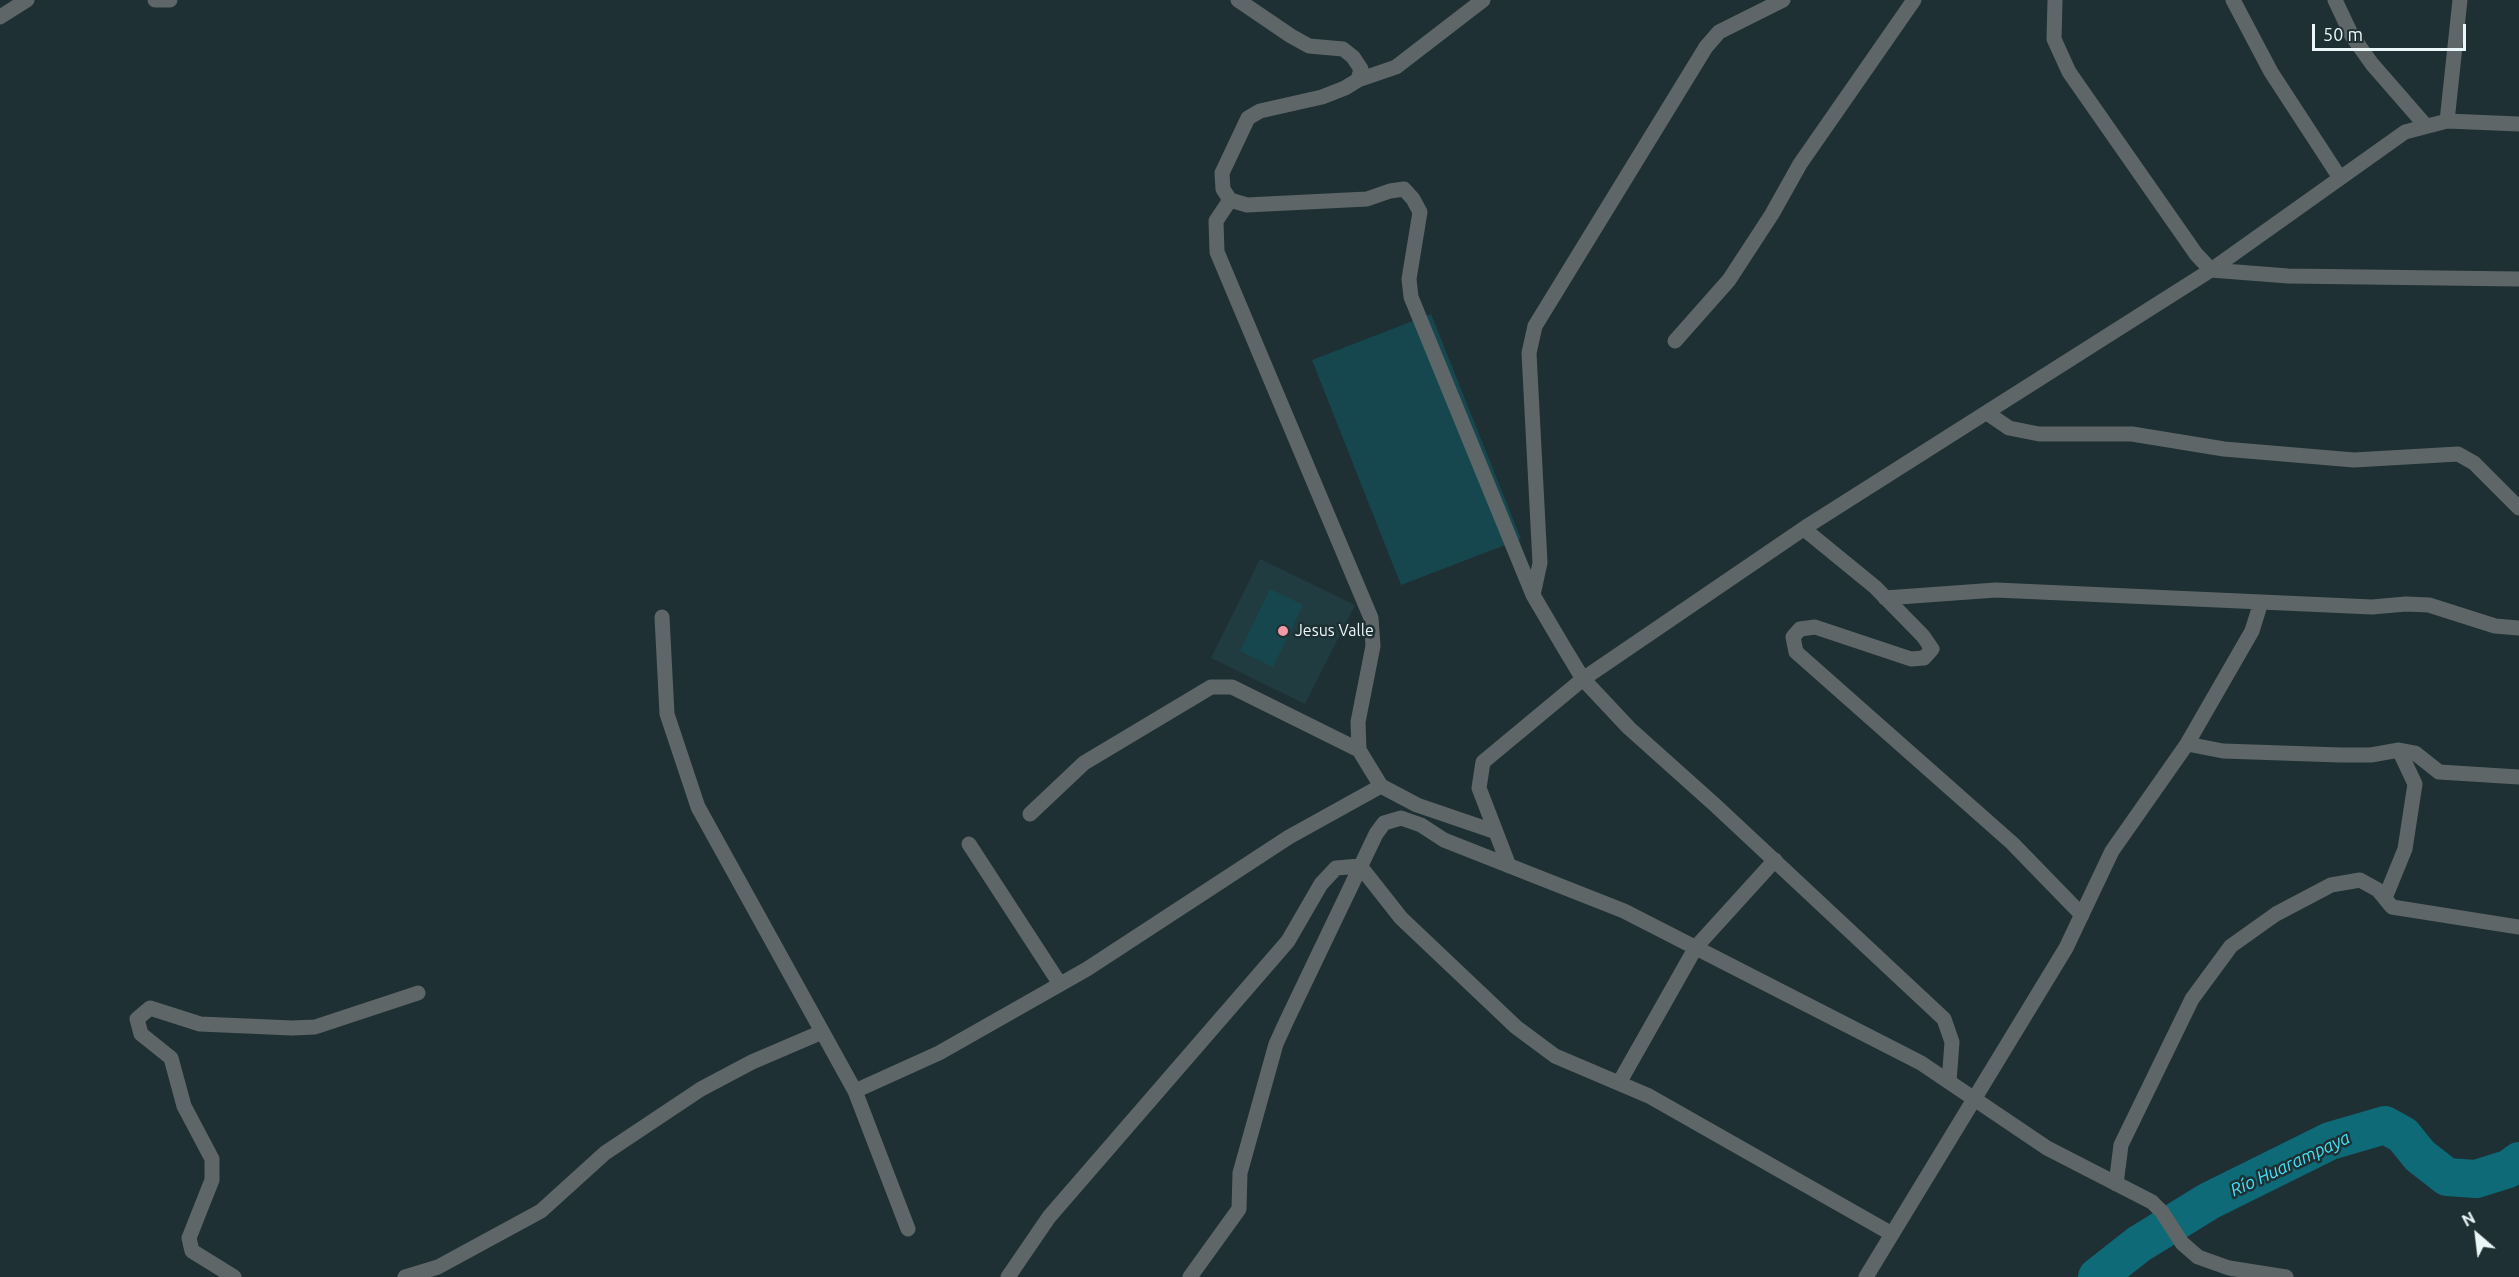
<!DOCTYPE html>
<meta charset="utf-8">
<style>
body{margin:0}
#map{position:relative;width:2519px;height:1277px;overflow:hidden;background:#1e3033;font-family:Ubuntu,sans-serif}
canvas{display:block}
.north{position:absolute;left:2447px;top:1205px;width:60px;height:60px;-webkit-text-stroke:4px #1e3033;paint-order:stroke;rotate:332deg;font-size:16px;font-weight:700;line-height:24px;text-align:center;color:#ebf6f8}
.north::after{content:'';display:block;margin:auto;width:21px;height:27px;background:#ebf6f8;clip-path:polygon(50% 0,100% 100%,50% 72%,0 100%)}
.scale{position:absolute;left:2312px;top:24px;width:154px;height:27px;box-sizing:border-box;border:3px solid #ebf6f8;border-top:0;padding-left:8px;font-size:18px;line-height:21px;white-space:nowrap;color:#ebf6f8;-webkit-text-stroke:4px #1e3033;paint-order:stroke}
</style>
<div id="map">
<canvas width="2519" height="1277"></canvas>
<div class="north">N</div>
<div class="scale">50 m</div>
</div>
<script>
const c = document.querySelector('canvas').getContext('2d');
c.lineJoin = 'round';
function fillPath(path, color) {
  c.fillStyle = color;
  c.fill(path, 'evenodd');
}
function shape(rows) {
  const path = new Path2D();
  for (const r of rows) {
    path.moveTo(r[0], r[1]);
    for (let i = 2; i < r.length; i += 2) path.lineTo(r[i], r[i + 1]);
  }
  return path;
}
function trace(path, color, width, dash) {
  c.strokeStyle = color;
  c.lineWidth = width;
  c.lineCap = dash ? 'butt' : 'round';
  c.setLineDash(dash || []);
  c.stroke(path);
}
function drawText(font, color, halo, rows, align = 'center') {
  c.font = font + ' Ubuntu,sans-serif';
  c.lineWidth = 5;
  c.setLineDash([]);
  c.textBaseline = 'middle';
  c.strokeStyle = halo;
  c.fillStyle = color;
  for (const [text, x, y, turn = 0] of rows) {
    c.save();
    c.translate(x, y);
    c.rotate((+turn || 0) * Math.PI / 180);
    c.textAlign = isNaN(turn) ? turn : align;
    if (halo) c.strokeText(text, 0, 0);
    c.fillText(text, 0, 0);
    c.restore();
  }
}
fillPath(shape([
 [1260,559,1355,605,1305,704,1211,658]
]), '#213c40');
fillPath(shape([
 [1431,314,1521,539,1401,585,1312,360],
 [1270,589,1303,605,1273,667,1240,651]
]), '#16474e');
trace(shape([
 [2097,1277,2139,1244,2209,1201,2330,1141,2385,1125,2403,1135,2420,1156,2447,1177,2476,1179,2508,1169,2519,1161]
]), '#0d6a76', 38);
trace(shape([
 [155,0,170,0],
 [1238,0,1291,36,1309,46,1343,49,1353,57,1361,69,1358,80,1345,88,1322,97,1260,111,1248,118,1222,173,1223,189,1230,200,1247,205,1367,199,1390,191,1404,189,1413,199,1420,212,1409,279,1411,297,1533,595,1563,646,1583,679,1629,728,1715,805,1944,1019,1952,1042,1949,1082],
 [2055,0,2054,39,2069,72,2196,254,2211,270,2405,132,2447,121,2519,124],
 [2233,0,2271,72,2340,178],
 [2335,0,2352,36,2372,64,2426,126],
 [0,17,27,0],
 [1358,80,1396,67,1483,0],
 [2447,121,2460,0],
 [1230,200,1216,221,1217,252,1371,618,1373,646,1358,722,1359,750,1381,786,1417,805,1496,832],
 [1675,341,1729,280,1772,214,1800,164,1914,0],
 [1987,413,2009,428,2039,434,2132,434,2224,449,2354,460,2458,454,2474,463,2519,508],
 [1804,529,1875,587,1923,636,1932,649,1924,658,1911,659,1815,627,1800,629,1793,637,1796,652,2012,843,2082,915],
 [1533,595,1540,563,1529,353,1535,326,1706,47,1719,32,1783,0],
 [1885,598,1996,590,2372,607,2406,604,2429,605,2495,626,2519,628],
 [662,617,667,714,698,807,855,1091,908,1229],
 [2187,744,2223,751,2340,755,2371,755,2399,750,2415,753,2439,772,2519,777],
 [1030,814,1084,763,1211,687,1232,687,1359,750],
 [969,844,1060,984],
 [1509,866,1479,788,1483,762,1583,679,1809,525,2211,270,2288,276,2519,279],
 [2385,898,2405,849,2415,784,2399,750],
 [1619,1083,1696,947,1775,860],
 [855,1091,939,1053,1087,969,1289,837,1381,786],
 [2116,1184,2121,1145,2192,999,2231,946,2276,914,2331,885,2360,880,2378,890,2392,907,2519,927],
 [234,1277,192,1251,189,1238,212,1180,212,1159,184,1106,171,1058,141,1034,137,1019,150,1008,200,1024,292,1028,315,1027,418,993],
 [405,1277,438,1267,541,1211,605,1153,701,1089,752,1062,822,1032],
 [1008,1277,1049,1217,1288,941,1321,884,1336,868,1360,866,1401,918,1516,1027,1555,1056,1649,1096,1892,1234],
 [1190,1277,1239,1209,1240,1173,1276,1044,1286,1022,1376,834,1384,823,1401,818,1421,825,1444,840,1624,911,1921,1063,2047,1148,2152,1202,2162,1212,2182,1243,2198,1257,2229,1268,2286,1277],
 [1866,1277,2066,948,2112,851,2187,744,2252,631,2261,602]
]), '#5e6668', 15);
for (const [x, y, r, color] of [
 [1283,631,6,"#f39aa7"]
]) {
  const dot = new Path2D();
  dot.arc(x, y, r, 0, 2 * Math.PI);
  c.fillStyle = color;
  c.fill(dot);
  trace(dot, '#1e3033', 2);
}
drawText('16px', '#ebf6f8', '#1e3033', [
 ["Jesus Valle",1295,631]
], 'left');
drawText('italic 18px', '#44e2f8', '#1e3033', [
 ["Río Huarampaya",2290,1164,-25]
]);
</script>
